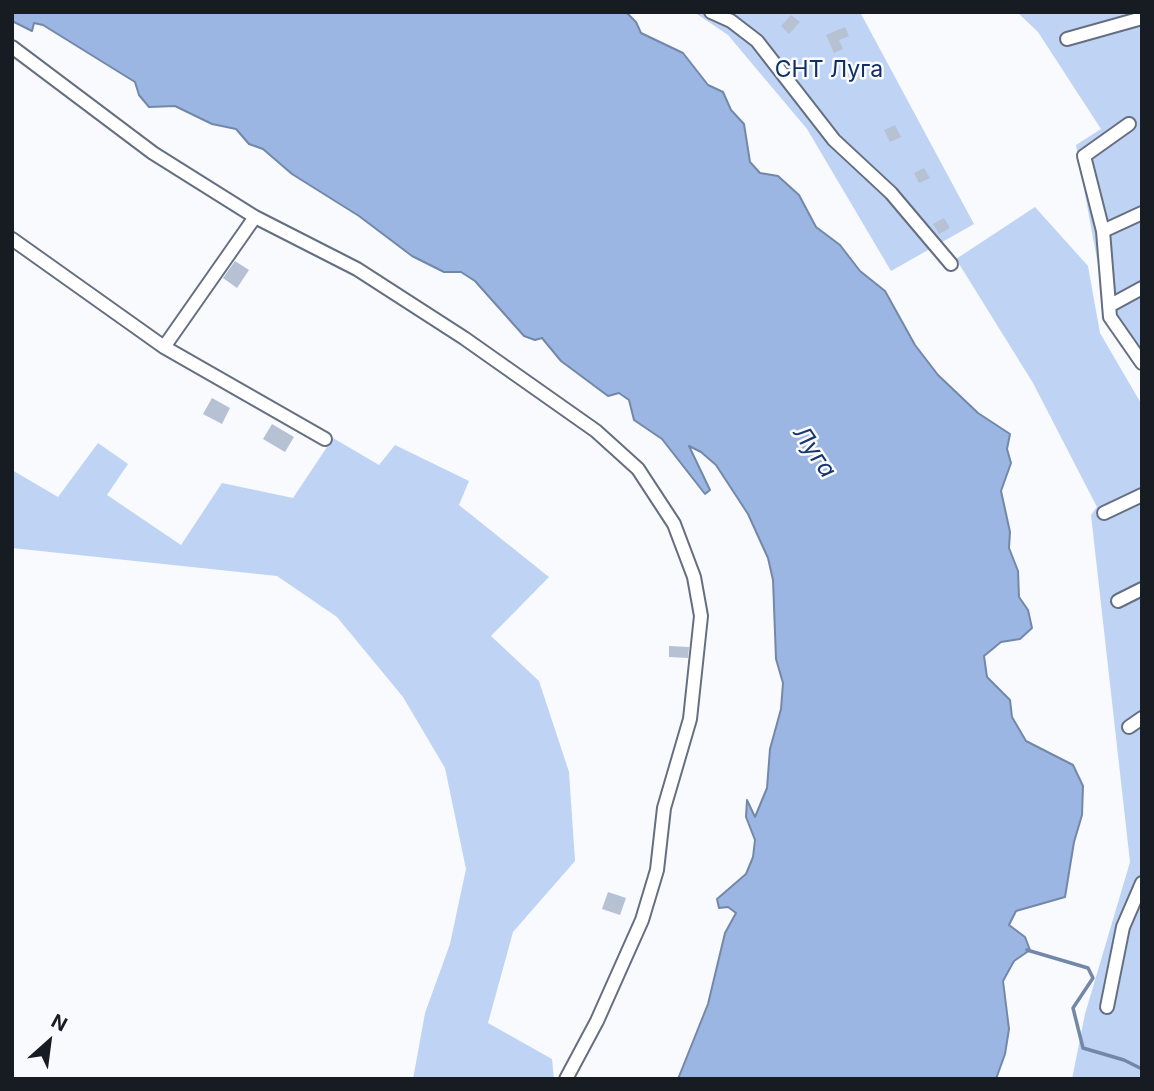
<!DOCTYPE html>
<meta charset="utf-8">
<style>
body{margin:0}
#map{position:relative;width:1154px;height:1091px;overflow:hidden;background:#f8fafe;font-family:Inter,sans-serif}
canvas{display:block}
.frame{position:absolute;inset:0;border:14px solid #171b22;pointer-events:none}
.north{position:absolute;left:14px;top:1007px;width:70px;height:70px;-webkit-text-stroke:5px #f8fafe;paint-order:stroke;rotate:28deg;font-size:19px;font-weight:700;line-height:28px;text-align:center;color:#171b22}
.north::after{content:'';display:block;margin:auto;width:24px;height:32px;background:#171b22;clip-path:polygon(50% 0,100% 100%,50% 72%,0 100%)}
</style>
<div id="map">
<canvas width="1154" height="1091"></canvas>
<div class="frame"></div>
<div class="north">N</div>
</div>
<script>
const c = document.querySelector('canvas').getContext('2d');
c.lineJoin = 'round';
function fillPath(path, color) {
  c.fillStyle = color;
  c.fill(path, 'evenodd');
}
function shape(rows) {
  const path = new Path2D();
  for (const r of rows) {
    path.moveTo(r[0], r[1]);
    for (let i = 2; i < r.length; i += 2) path.lineTo(r[i], r[i + 1]);
  }
  return path;
}
function trace(path, color, width, dash) {
  c.strokeStyle = color;
  c.lineWidth = width;
  c.lineCap = dash ? 'butt' : 'round';
  c.setLineDash(dash || []);
  c.stroke(path);
}
function drawText(font, color, halo, rows, align = 'center') {
  c.font = font + ' Inter,sans-serif';
  c.lineWidth = 5;
  c.setLineDash([]);
  c.textBaseline = 'middle';
  c.strokeStyle = halo;
  c.fillStyle = color;
  for (const [text, x, y, turn = 0] of rows) {
    c.save();
    c.translate(x, y);
    c.rotate((+turn || 0) * Math.PI / 180);
    c.textAlign = isNaN(turn) ? turn : align;
    if (halo) c.strokeText(text, 0, 0);
    c.fillText(text, 0, 0);
    c.restore();
  }
}
fillPath(shape([
 [694,12,860,12,974,224,891,271,807,129,728,35],
 [1017,12,1142,12,1142,359,1103,292,1076,145,1101,129,1038,32],
 [1035,207,1088,266,1100,333,1142,405,1142,1079,1072,1079,1085,1014,1130,862,1091,515,1097,507,1033,383,956,259],
 [333,438,379,465,395,445,469,481,459,505,549,577,491,636,539,681,569,772,575,861,513,932,488,1023,552,1059,554,1079,413,1079,425,1013,450,944,466,869,445,768,403,697,337,617,277,576,12,548,12,470,58,497,98,443,128,464,107,495,181,545,222,483,293,498]
]), '#bfd3f4');
const water = shape([
 [12,12,626,12,636,22,641,33,683,53,708,85,723,92,731,110,744,124,750,162,760,173,778,176,799,195,816,227,840,245,860,271,885,291,915,345,938,375,978,413,1010,434,1007,449,1011,463,1001,491,1010,532,1009,548,1018,571,1019,597,1028,610,1032,628,1020,639,1001,642,984,656,987,677,1010,700,1012,717,1026,741,1073,765,1083,786,1082,815,1074,842,1065,897,1016,911,1009,925,1025,937,1030,950,1014,961,1003,981,1009,1029,1005,1054,996,1079,678,1079,708,1004,725,933,736,913,728,907,719,908,717,899,746,874,753,857,755,840,746,817,747,800,755,817,767,788,770,749,781,709,783,683,776,659,773,580,768,558,748,514,716,465,701,452,689,446,710,490,705,494,662,439,634,420,629,400,619,393,608,396,561,361,542,338,535,340,524,336,475,281,461,272,444,272,412,256,359,216,292,174,263,149,249,144,236,129,212,124,175,106,149,107,139,95,135,82,43,25,34,23,32,31,12,21,12,12]
]);
fillPath(water, '#9bb6e2');
trace(water, '#7388a8', 2);
trace(shape([
 [1027,950,1088,968,1093,978,1073,1008,1083,1048,1124,1060,1142,1069]
]), '#7388a8', 3.5);
fillPath(shape([
 [791,15,800,22,789,34,781,26],
 [845,27,849,36,839,40,843,49,834,53,826,35],
 [895,125,901,137,890,142,884,130],
 [924,168,930,178,919,183,914,173],
 [944,218,950,228,939,234,933,224],
 [235,261,249,270,237,288,223,278],
 [212,398,230,408,222,424,203,414],
 [272,424,294,437,285,452,263,439],
 [669,646,689,647,688,658,669,657],
 [608,892,626,898,620,915,602,909]
]), '#b6c1d4');
const minor = shape([
 [711,12,731,21,757,41,834,140,891,193,951,264],
 [1067,39,1142,18],
 [12,47,153,153,255,217,357,269,464,338,596,431,638,469,674,524,694,577,701,616,690,719,664,808,657,870,642,920,597,1021,566,1079],
 [1129,124,1084,156,1103,231,1110,317,1142,363],
 [1103,231,1142,213],
 [12,239,164,347,325,439],
 [1109,306,1142,288],
 [164,347,255,217],
 [1104,513,1142,495],
 [1118,601,1142,589],
 [1129,727,1142,718],
 [1107,1007,1123,927,1142,883]
]);
trace(minor, '#656f81', 16);
trace(minor, '#fff', 12);
drawText('23px', '#102f64', '#f8fafe', [
 ["СНТ Луга",829,70]
]);
drawText('italic 24px', '#17366b', '#f8fafe', [
 ["Луга",814,452,56]
]);
</script>
